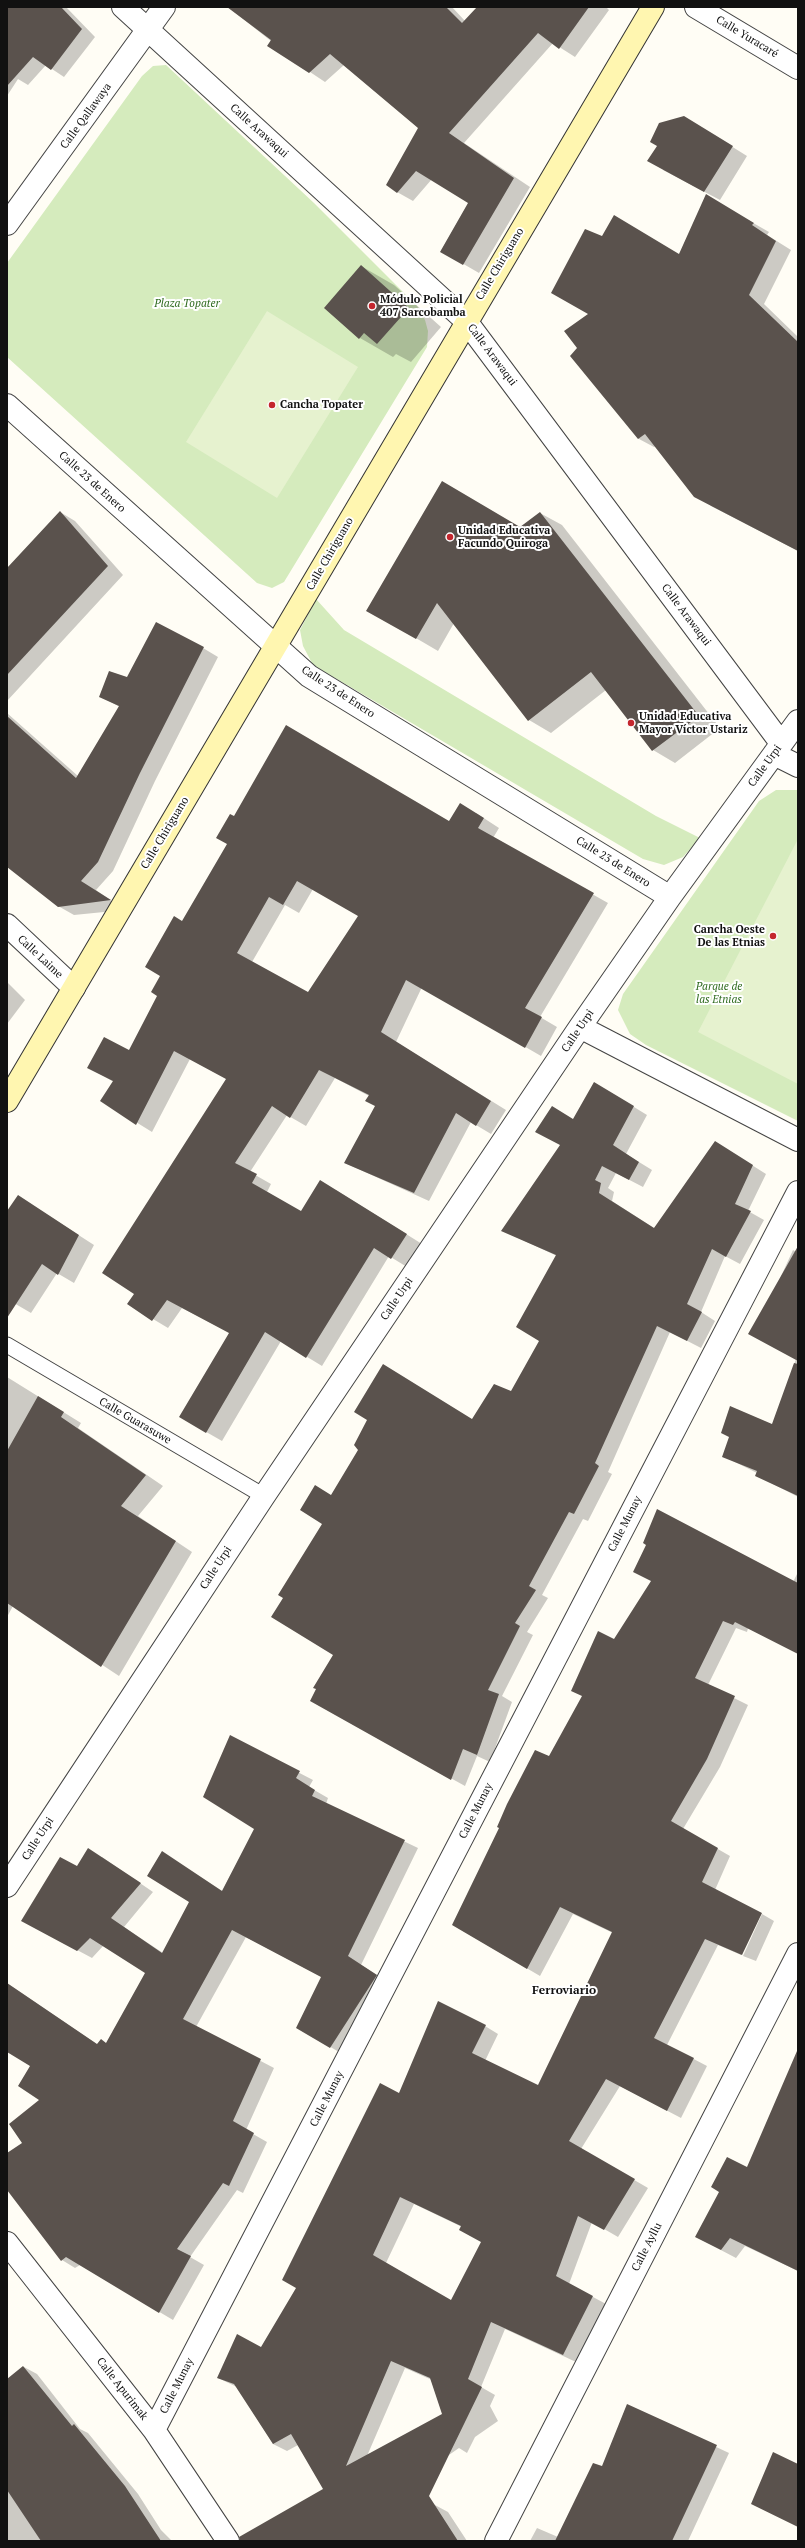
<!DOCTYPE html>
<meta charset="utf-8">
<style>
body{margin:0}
#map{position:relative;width:805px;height:2548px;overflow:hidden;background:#fffdf5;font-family:"PT Serif",serif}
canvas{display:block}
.frame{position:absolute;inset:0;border:8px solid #111;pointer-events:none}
</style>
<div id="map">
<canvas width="805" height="2548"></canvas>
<div class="frame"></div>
</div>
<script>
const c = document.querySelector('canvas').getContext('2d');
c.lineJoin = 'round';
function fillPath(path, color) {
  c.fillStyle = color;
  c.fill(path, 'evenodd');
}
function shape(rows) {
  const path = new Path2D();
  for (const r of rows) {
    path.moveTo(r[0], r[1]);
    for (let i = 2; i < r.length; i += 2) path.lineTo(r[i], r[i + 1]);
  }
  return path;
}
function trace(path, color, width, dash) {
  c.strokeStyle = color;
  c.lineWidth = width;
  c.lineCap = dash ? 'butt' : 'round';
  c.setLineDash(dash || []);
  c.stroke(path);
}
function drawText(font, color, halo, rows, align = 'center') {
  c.font = font + ' "PT Serif",serif';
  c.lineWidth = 4;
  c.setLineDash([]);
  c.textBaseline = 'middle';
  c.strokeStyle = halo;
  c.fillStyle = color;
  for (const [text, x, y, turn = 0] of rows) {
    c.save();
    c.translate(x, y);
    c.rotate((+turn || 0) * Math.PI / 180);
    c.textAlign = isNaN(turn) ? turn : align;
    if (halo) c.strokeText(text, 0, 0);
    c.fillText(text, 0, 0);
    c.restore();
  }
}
fillPath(shape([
 [166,65,314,203,417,306,425,320,428,331,427,347,284,582,272,588,257,583,7,357,7,263,142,76,153,66],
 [316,599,344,630,656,816,700,838,683,857,664,865,643,859,313,665,303,646,300,630],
 [776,790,798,790,798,1121,646,1045,630,1034,618,1010,623,994,759,801]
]), '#d5ebbd');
fillPath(shape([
 [267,311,358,367,277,498,186,442],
 [798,839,798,1084,698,1032]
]), '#e6f2cf');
fillPath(shape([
 [11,7,66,7,95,37,64,77,46,65,28,85,18,79,7,96,7,11],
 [228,7,452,7,465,21,478,7,606,7,609,10,575,57,553,43,464,143,530,187,479,273,441,251,469,202,432,179,413,201,397,192,420,127,344,65,325,82,310,72],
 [699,126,747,156,720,200,663,170],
 [706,196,769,232,767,235,791,250,764,304,798,337,798,551,711,506,656,446,654,447,639,439,572,356,578,348,589,314,602,237,679,255],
 [361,266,394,285,441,327,411,362,396,354,393,357,360,338],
 [60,512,75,521,123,575,7,701,7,570],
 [540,513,562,525,720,728,675,763,653,750,606,690,551,733,529,720,454,623,438,651,368,610,521,528],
 [203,648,218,657,155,781,113,871,96,890,124,910,74,915,58,906,7,866,7,713,78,776,120,707,101,697,128,679],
 [476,813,499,828,493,838,608,903,540,1017,557,1027,541,1056,422,987,396,1042,506,1110,491,1134,471,1122,429,1201,345,1163,376,1106,369,1096,335,1078,306,1126,287,1115,250,1172,271,1184,267,1192,301,1212,336,1190,422,1244,407,1267,389,1256,322,1366,281,1341,222,1441,180,1417,230,1333,182,1308,168,1328,128,1304,135,1294,227,1079,190,1059,152,1132,102,1101,114,1082,89,1068,130,1051,158,996,161,976,183,922,228,844,234,817,449,823],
 [313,889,359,916,309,994,252,962,285,905,299,913],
 [7,982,25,1000,7,1024],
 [608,1091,647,1115,626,1154,652,1170,643,1187,616,1173,608,1188,614,1192,612,1201,654,1228,728,1150,766,1174,748,1211,764,1220,740,1264,725,1256,701,1312,715,1321,701,1348,670,1332,608,1472,612,1474,588,1521,583,1519,542,1595,548,1598,527,1632,533,1635,502,1696,512,1702,490,1762,477,1756,465,1786,324,1708,335,1655,284,1598,323,1524,332,1496,472,1420,511,1393,540,1341,557,1256,503,1231,561,1145,573,1120],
 [18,1196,94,1245,74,1283,57,1273,31,1313,7,1299,7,1213],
 [793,1250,798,1253,798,1497,756,1475,757,1473,723,1456,773,1425,796,1359,776,1287],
 [7,1377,81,1423,78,1428,163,1486,138,1516,192,1552,119,1676,13,1606,7,1617],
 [798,1572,798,1653,748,1628,747,1632,736,1628,708,1685,748,1705,720,1767,683,1829,730,1856,715,1890,760,1913,741,1955,718,1945,667,2045,707,2066,681,2118,620,2086,581,2149,648,2188,618,2237,592,2222,569,2284,606,2304,576,2362,505,2329,481,2387,495,2395,490,2406,498,2421,475,2437,467,2453,459,2448,325,2541,275,2541,324,2489,298,2445,287,2451,273,2444,237,2387,218,2378,262,2349,297,2288,399,2094,485,2026,498,2034,485,2061,539,2087,613,1933,573,1914,540,1976,453,1925,615,1641,793,1582],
 [414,2204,462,2227,482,2242,451,2301,386,2263],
 [405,2368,432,2380,444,2414,367,2456],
 [230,1737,313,1780,309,1787,328,1798,326,1804,418,1848,361,1965,390,1983,344,2055,297,2027,322,1977,246,1937,196,2027,274,2068,246,2130,267,2142,243,2193,237,2190,190,2257,204,2265,173,2320,80,2265,75,2268,62,2260,7,2188,7,2157,23,2143,41,2100,31,2066,7,2051,7,1983,98,2045,106,2044,146,1972,104,1945,92,1958,36,1928,78,1867,102,1857,153,1892,124,1927,163,1953,190,1901,162,1852,222,1891,255,1829],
 [762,1914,774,1921,756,1961,743,1956],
 [798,2056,798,2271,745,2246,736,2258,696,2237,747,2169],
 [24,2367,37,2374,80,2429,88,2433,138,2494,161,2530,172,2541,7,2541,7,2381],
 [627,2405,729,2453,688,2541,530,2541,537,2528,558,2537,602,2468],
 [433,2504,448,2512,467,2541,388,2541]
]), '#0003');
fillPath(shape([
 [7,7,61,7,82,29,51,70,33,57,7,86],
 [227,7,446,7,462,23,477,7,589,7,559,49,538,33,449,133,514,178,463,265,440,252,468,203,416,171,397,193,386,185,418,128,330,54,309,73,267,46,271,40],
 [684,116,733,146,704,192,647,161,657,146,650,142,659,123],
 [706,194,754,223,752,225,776,241,749,295,798,342,798,551,694,497,645,434,638,439,570,356,577,348,564,331,588,314,551,293,585,229,602,236,614,215,679,254],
 [361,265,409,308,377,344,364,333,359,339,324,308],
 [442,481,520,527,540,512,699,716,652,751,591,672,528,721,437,603,416,639,366,611],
 [60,511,108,566,7,675,7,568],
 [156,622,204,647,140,773,98,862,81,881,111,900,58,907,7,867,7,716,76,778,119,706,99,697,109,671,127,677],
 [286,725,449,821,460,803,484,818,478,828,594,893,525,1008,542,1017,525,1048,406,980,381,1032,491,1101,476,1126,456,1113,414,1193,344,1163,375,1106,365,1101,369,1095,319,1070,290,1118,272,1106,235,1163,257,1174,252,1183,301,1211,320,1180,407,1234,391,1259,374,1248,306,1358,265,1332,206,1433,179,1417,229,1333,167,1300,152,1321,127,1304,134,1294,102,1273,226,1079,174,1051,136,1125,100,1101,113,1081,87,1068,104,1037,129,1050,157,996,151,992,160,976,145,967,174,916,182,921,227,844,216,838,230,814,234,816],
 [297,881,358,916,308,992,237,953,269,897,283,905],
 [594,1082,634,1106,613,1145,639,1162,629,1180,602,1166,595,1180,601,1183,599,1193,654,1228,715,1141,753,1165,735,1204,751,1211,726,1257,712,1249,687,1304,702,1312,687,1341,657,1326,595,1463,599,1466,574,1514,569,1512,529,1586,536,1590,515,1623,520,1626,488,1690,499,1694,477,1755,463,1749,451,1780,310,1701,316,1689,313,1688,333,1655,271,1617,283,1598,278,1595,322,1524,300,1510,315,1485,331,1495,358,1450,354,1445,367,1420,354,1412,383,1364,472,1419,494,1384,511,1391,539,1341,516,1327,556,1255,501,1231,560,1145,535,1132,552,1106,573,1119],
 [18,1195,79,1235,58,1275,42,1264,7,1318,7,1211],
 [798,1246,798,1361,748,1334],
 [794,1363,798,1364,798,1496,755,1476,757,1471,722,1457,729,1437,721,1433,730,1406,772,1424],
 [38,1396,64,1412,61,1417,146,1475,121,1506,176,1541,101,1667,7,1603,7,1451],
 [657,1509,798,1583,798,1654,735,1622,733,1625,723,1621,695,1678,735,1696,707,1759,671,1821,718,1848,702,1882,762,1913,742,1955,705,1939,654,2038,694,2058,667,2111,606,2079,569,2141,635,2179,604,2230,578,2216,556,2276,593,2296,563,2355,491,2322,468,2379,482,2387,429,2496,458,2541,240,2541,239,2537,323,2489,291,2434,273,2444,234,2384,217,2378,237,2334,261,2347,296,2288,282,2280,380,2083,399,2093,438,2001,486,2025,472,2053,538,2085,612,1932,560,1907,527,1969,452,1925,499,1828,497,1827,507,1804,535,1750,549,1756,582,1696,571,1691,598,1631,614,1639,651,1581,633,1572,646,1545,643,1543],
 [400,2197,461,2226,459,2230,481,2242,451,2300,373,2255],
 [391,2361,430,2378,442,2414,346,2466],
 [230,1735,300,1771,296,1778,315,1790,312,1796,405,1840,348,1956,377,1975,330,2048,296,2028,321,1977,232,1930,183,2019,261,2059,233,2121,254,2133,229,2186,223,2183,177,2249,191,2256,159,2313,66,2257,61,2261,7,2190,7,2153,22,2143,9,2124,39,2100,18,2086,30,2066,7,2052,7,1983,97,2044,101,2039,106,2043,145,1973,90,1938,77,1951,21,1921,60,1857,77,1866,88,1848,141,1883,111,1918,162,1953,189,1902,147,1876,162,1851,222,1891,254,1829,203,1797],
 [797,2051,798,2051,798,2271,730,2238,721,2250,695,2237,719,2192,711,2187,727,2157,747,2167],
 [23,2366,72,2426,74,2424,125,2486,161,2541,41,2541,7,2490,7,2379],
 [627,2404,717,2445,672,2541,555,2541,593,2463,602,2466],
 [773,2452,798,2464,798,2527,751,2504]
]), '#5a524d');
const service = shape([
 [7,1345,264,1496]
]);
const minor = shape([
 [123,7,466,321,781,743],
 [696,7,798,68],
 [7,224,164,7],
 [7,405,309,676,670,897],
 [774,754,798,766],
 [7,925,74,988],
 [580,1027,798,1140],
 [7,1886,264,1496,580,1027,670,897,798,721],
 [7,2243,154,2430,228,2541],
 [154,2430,798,1192],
 [496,2541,798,1954]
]);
const secondary = shape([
 [7,1101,653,7]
]);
trace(service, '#444', 17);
trace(minor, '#444', 24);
trace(secondary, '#333', 24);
trace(service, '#fff', 15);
trace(minor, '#fff', 22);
trace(secondary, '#fff6b0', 22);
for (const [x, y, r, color] of [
 [372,306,4,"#c4262e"],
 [272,405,4,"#c4262e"],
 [450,537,4,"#c4262e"],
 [631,723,4,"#c4262e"],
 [773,936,4,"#c4262e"]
]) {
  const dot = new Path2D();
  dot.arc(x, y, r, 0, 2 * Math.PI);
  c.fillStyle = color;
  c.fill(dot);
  trace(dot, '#fff', 1.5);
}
drawText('11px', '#111', '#fff', [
 ["Calle Yuracaré",747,37,31],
 ["Calle Qallawaya",86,116,-54],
 ["Calle Arawaqui",259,131,42],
 ["Calle Chiriguano",500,264,-59],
 ["Calle Arawaqui",492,355,53],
 ["Calle 23 de Enero",92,482,42],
 ["Calle Chiriguano",330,554,-60],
 ["Calle Arawaqui",686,615,53],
 ["Calle 23 de Enero",338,692,33],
 ["Calle Urpi",765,766,-54],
 ["Calle Chiriguano",165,833,-59],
 ["Calle 23 de Enero",613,862,32],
 ["Calle Laime",40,957,43],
 ["Calle Urpi",578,1031,-56],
 ["Calle Urpi",397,1299,-56],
 ["Calle Guarasuwe",135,1421,30],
 ["Calle Munay",625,1524,-63],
 ["Calle Urpi",216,1568,-57],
 ["Calle Munay",476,1811,-63],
 ["Calle Urpi",38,1839,-57],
 ["Calle Munay",327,2099,-63],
 ["Calle Ayllu",647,2247,-63],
 ["Calle Munay",177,2386,-63],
 ["Calle Apurimak",122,2389,52]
]);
drawText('bold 11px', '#111', '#fff', [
 ["Módulo Policial",380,300],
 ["407 Sarcobamba",380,313],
 ["Cancha Topater",280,405],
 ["Unidad Educativa",458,531],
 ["Facundo Quiroga",458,544],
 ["Unidad Educativa",639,717],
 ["Mayor Víctor Ustariz",639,730],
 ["Cancha Oeste",765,930,"right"],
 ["De las Etnias",765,943,"right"]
], 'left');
drawText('italic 11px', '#2f6b1f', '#fff', [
 ["Plaza Topater",187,304],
 ["Parque de",719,987],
 ["las Etnias",719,1000]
]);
drawText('bold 12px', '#111', '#fff', [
 ["Ferroviario",564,1991]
]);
</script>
